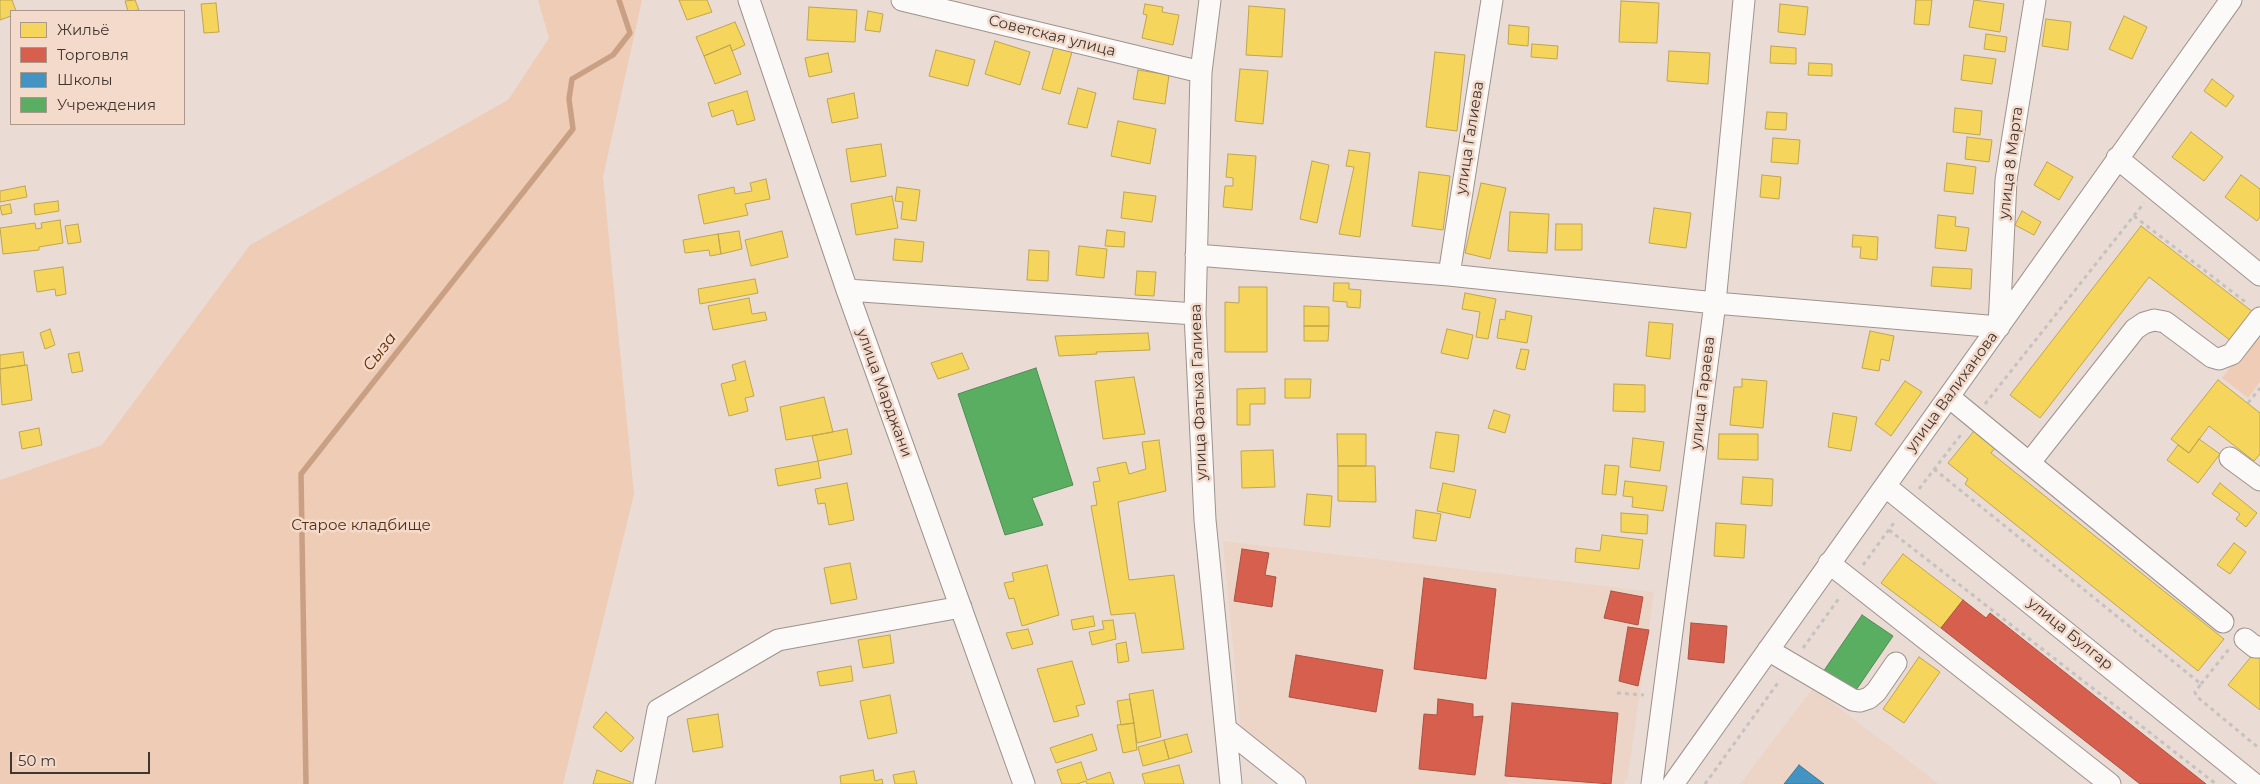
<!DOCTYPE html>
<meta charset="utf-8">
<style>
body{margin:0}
#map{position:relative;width:2260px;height:784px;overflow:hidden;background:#eadcd4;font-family:Montserrat,sans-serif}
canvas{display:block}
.legend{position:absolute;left:10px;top:10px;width:175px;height:115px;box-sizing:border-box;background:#f3dacb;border:1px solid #ab988d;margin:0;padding:6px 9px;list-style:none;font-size:15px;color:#403630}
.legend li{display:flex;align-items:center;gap:10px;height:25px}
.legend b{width:25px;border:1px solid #ab988d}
.scale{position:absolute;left:10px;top:752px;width:140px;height:22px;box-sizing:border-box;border:2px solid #403630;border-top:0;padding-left:6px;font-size:15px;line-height:18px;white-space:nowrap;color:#403630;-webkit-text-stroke:4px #f3dacb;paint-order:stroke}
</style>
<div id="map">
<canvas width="2260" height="784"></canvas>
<ul class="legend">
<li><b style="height:14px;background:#f6d55c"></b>Жильё</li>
<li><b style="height:14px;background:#d6604d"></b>Торговля</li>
<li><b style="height:14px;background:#4393c3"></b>Школы</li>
<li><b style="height:14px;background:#5aae61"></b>Учреждения</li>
</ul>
<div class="scale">50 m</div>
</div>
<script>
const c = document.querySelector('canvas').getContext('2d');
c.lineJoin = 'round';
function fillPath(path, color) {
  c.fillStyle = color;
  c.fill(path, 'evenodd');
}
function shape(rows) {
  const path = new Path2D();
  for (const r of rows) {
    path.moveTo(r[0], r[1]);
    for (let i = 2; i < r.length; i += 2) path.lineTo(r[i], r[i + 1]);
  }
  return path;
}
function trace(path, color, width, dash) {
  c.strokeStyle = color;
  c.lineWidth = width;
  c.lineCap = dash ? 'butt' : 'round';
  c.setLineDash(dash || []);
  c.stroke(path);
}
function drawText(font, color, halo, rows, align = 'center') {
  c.font = font + ' Montserrat,sans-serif';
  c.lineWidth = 5;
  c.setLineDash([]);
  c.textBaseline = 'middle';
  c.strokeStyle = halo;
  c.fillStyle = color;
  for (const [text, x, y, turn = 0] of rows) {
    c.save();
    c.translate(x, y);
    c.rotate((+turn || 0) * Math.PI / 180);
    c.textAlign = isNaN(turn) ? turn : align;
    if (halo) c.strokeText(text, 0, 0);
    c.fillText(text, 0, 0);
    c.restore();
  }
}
fillPath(shape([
 [1223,541,1654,592,1628,776,1623,784,1524,784,1509,782,1507,784,1311,784,1241,732],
 [1813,688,1939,784,1740,784]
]), '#ecd4c6');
fillPath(shape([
 [538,0,642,0,603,177,634,494,563,784,0,784,0,480,102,445,250,245,508,100,549,38],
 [2260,328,2260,382,2248,398,2222,378]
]), '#efccb5');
const homes = shape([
 [0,0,12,0,16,11,11,11,11,16,0,20,0,0],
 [135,0,139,10,128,11,125,1,135,0],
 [679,0,707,0,712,12,687,20,679,0],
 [1916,0,1932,0,1929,25,1914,24,1916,0],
 [1974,0,2004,4,2000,32,1969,27,1974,0],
 [1621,1,1659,3,1657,43,1619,42,1621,1],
 [216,3,219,32,204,33,201,4,216,3],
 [1145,4,1163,7,1162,12,1179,15,1173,45,1142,38,1147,15,1143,14,1145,4],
 [1780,4,1808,7,1805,35,1778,32,1780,4],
 [1249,6,1285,9,1282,57,1246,55,1249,6],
 [809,7,857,10,855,42,807,40,809,7],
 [868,11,883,14,880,32,865,30,868,11],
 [2124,16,2147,27,2132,59,2109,49,2124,16],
 [2046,19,2071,22,2068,50,2042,46,2046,19],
 [735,22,745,45,732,51,730,45,704,56,696,37,735,22],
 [1509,25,1529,27,1528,46,1508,44,1509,25],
 [1986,34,2007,37,2005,52,1984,49,1986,34],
 [995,41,1030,52,1020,85,985,74,995,41],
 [1532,44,1558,46,1557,59,1531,57,1532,44],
 [730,45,741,74,715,84,704,56,730,45],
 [1771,46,1796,48,1796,64,1770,63,1771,46],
 [1054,47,1072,52,1060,94,1042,89,1054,47],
 [936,50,975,60,968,86,929,76,936,50],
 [1669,51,1710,53,1708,84,1667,81,1669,51],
 [1435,52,1465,55,1457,131,1426,127,1435,52],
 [828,53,832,72,809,77,805,58,828,53],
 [1964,55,1996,59,1992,84,1961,80,1964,55],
 [1809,63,1832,64,1832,76,1808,75,1809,63],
 [1240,69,1268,71,1263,124,1235,121,1240,69],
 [1138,70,1169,75,1165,104,1133,99,1138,70],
 [2212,79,2234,96,2226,107,2204,91,2212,79],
 [1078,88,1096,93,1087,128,1068,124,1078,88],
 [747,91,755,120,737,125,733,110,712,117,708,103,747,91],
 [854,93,858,118,832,123,827,99,854,93],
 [1955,108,1982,111,1980,135,1953,132,1955,108],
 [1767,112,1787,113,1786,130,1765,129,1767,112],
 [1118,121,1156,129,1150,164,1111,156,1118,121],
 [2191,132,2223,157,2204,181,2172,157,2191,132],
 [1967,137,1992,140,1989,162,1965,159,1967,137],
 [1773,138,1800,140,1798,164,1771,162,1773,138],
 [881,144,886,176,851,182,846,149,881,144],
 [1349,150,1370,153,1360,237,1339,234,1354,167,1346,166,1349,150],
 [1228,154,1256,156,1252,210,1223,207,1225,186,1233,186,1233,178,1226,177,1228,154],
 [1312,161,1329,165,1317,223,1300,219,1312,161],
 [2047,162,2073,177,2059,200,2034,185,2047,162],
 [1947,163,1976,167,1973,194,1944,191,1947,163],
 [1419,172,1450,176,1443,230,1412,226,1419,172],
 [1762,175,1781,177,1779,199,1760,197,1762,175],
 [2241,175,2260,189,2260,217,2257,221,2225,197,2241,175],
 [766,179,770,199,745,204,748,215,704,224,698,195,734,187,735,194,752,191,750,183,766,179],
 [1481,183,1506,188,1490,259,1465,253,1481,183],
 [25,186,27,197,0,202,0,191,25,186],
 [897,187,920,190,916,221,901,219,903,202,895,201,897,187],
 [1124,192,1156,196,1152,222,1121,218,1124,192],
 [892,196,898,228,856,235,851,204,892,196],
 [58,201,59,211,35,215,34,204,58,201],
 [10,204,12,213,2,215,0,206,10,204],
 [1654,208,1691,213,1686,248,1649,243,1654,208],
 [2022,211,2041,222,2034,235,2015,225,2022,211],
 [1510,212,1549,214,1547,253,1508,251,1510,212],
 [1938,215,1956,217,1955,226,1969,228,1966,251,1935,248,1938,215],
 [60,220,63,243,39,247,39,250,3,254,0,228,35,223,36,229,42,228,41,223,60,220],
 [78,224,81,242,68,244,65,226,78,224],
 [1556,224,1582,224,1582,250,1555,250,1556,224],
 [2141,226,2253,312,2231,341,2149,277,2040,418,2010,395,2141,226],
 [1107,230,1125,232,1124,247,1105,246,1107,230],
 [739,231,742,249,721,254,718,234,739,231],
 [782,231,788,257,751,266,745,240,782,231],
 [718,234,721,254,710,256,709,250,685,253,683,240,718,234],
 [1853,235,1878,237,1877,260,1860,258,1861,247,1852,247,1853,235],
 [895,239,924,242,922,262,893,260,895,239],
 [1079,246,1107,249,1104,278,1076,275,1079,246],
 [1029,250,1049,251,1048,281,1027,280,1029,250],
 [63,267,66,294,56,296,55,289,37,292,34,271,63,267],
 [1933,267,1972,269,1971,289,1931,286,1933,267],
 [1137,271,1156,272,1154,296,1135,295,1137,271],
 [755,279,758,293,700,304,698,289,755,279],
 [1334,283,1349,283,1349,289,1361,290,1360,308,1347,307,1347,302,1333,301,1334,283],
 [1239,287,1267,287,1267,352,1225,352,1225,302,1239,303,1239,287],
 [1465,293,1496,299,1488,339,1476,337,1480,312,1462,309,1465,293],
 [749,298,752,314,765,312,767,320,713,330,708,306,749,298],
 [1304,306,1329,307,1329,326,1304,326,1304,306],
 [1506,311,1532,316,1527,343,1497,338,1500,319,1505,320,1506,311],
 [1649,322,1673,324,1670,359,1646,356,1649,322],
 [1304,326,1329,326,1328,341,1304,341,1304,326],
 [50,329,55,345,45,349,40,333,50,329],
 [1447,329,1473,335,1468,359,1441,353,1447,329],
 [1870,331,1894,336,1889,361,1881,359,1879,371,1862,368,1870,331],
 [1148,333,1150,350,1096,352,1097,354,1059,356,1055,336,1148,333],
 [1521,349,1529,350,1525,370,1516,368,1521,349],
 [23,352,25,365,0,369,0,355,23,352],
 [79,352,83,371,72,373,68,354,79,352],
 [962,353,969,369,938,379,931,363,962,353],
 [745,361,754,396,745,398,748,411,729,416,721,384,736,380,732,365,745,361],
 [27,365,32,400,2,405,0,369,27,365],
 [1134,377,1145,434,1103,439,1095,381,1134,377],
 [1285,379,1311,379,1310,398,1285,398,1285,379],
 [1742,379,1767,381,1763,428,1730,425,1734,387,1742,387,1742,379],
 [2218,380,2260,413,2260,454,2254,461,2209,426,2189,453,2171,439,2218,380],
 [1905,381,1922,392,1891,436,1875,424,1905,381],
 [1614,384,1645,385,1645,412,1613,411,1614,384],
 [1265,388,1265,404,1250,404,1250,425,1237,425,1237,389,1265,388],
 [824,397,833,432,786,440,780,407,824,397],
 [1494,410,1510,415,1505,433,1488,428,1494,410],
 [1833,413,1857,417,1851,451,1828,447,1833,413],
 [39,428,42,445,22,449,19,432,39,428],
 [847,429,852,454,818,461,812,436,847,429],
 [1974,431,1995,448,1991,453,2224,639,2198,671,1965,484,1968,479,1948,463,1974,431],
 [1436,432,1459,435,1454,472,1430,468,1436,432],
 [1337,434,1366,434,1366,466,1338,466,1337,434],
 [1719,434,1758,434,1758,460,1718,459,1719,434],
 [1633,438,1664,442,1660,471,1630,467,1633,438],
 [2199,439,2220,454,2198,483,2167,460,2178,445,2189,453,2199,439],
 [1159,440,1166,491,1118,502,1129,580,1174,575,1184,649,1142,653,1135,613,1111,615,1091,506,1097,505,1093,482,1100,481,1097,468,1126,462,1129,474,1146,469,1142,442,1159,440],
 [1273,450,1275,487,1242,488,1241,451,1273,450],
 [818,461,821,478,778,486,775,469,818,461],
 [1605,465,1619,466,1616,495,1602,494,1605,465],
 [1338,466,1375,466,1376,502,1338,501,1338,466],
 [1743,477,1773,479,1772,506,1741,504,1743,477],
 [1625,481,1667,486,1663,511,1632,507,1633,497,1623,496,1625,481],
 [847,483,854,520,829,525,825,503,818,504,815,489,847,483],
 [1443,483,1476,490,1470,518,1437,511,1443,483],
 [2220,483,2257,513,2246,527,2236,519,2240,514,2212,494,2220,483],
 [1307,494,1332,496,1330,527,1304,525,1307,494],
 [1416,510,1441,514,1436,541,1413,538,1416,510],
 [1621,513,1648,515,1647,534,1621,532,1621,513],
 [1716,523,1746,525,1744,558,1714,556,1716,523],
 [1602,535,1643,540,1639,569,1575,562,1576,548,1600,551,1602,535],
 [2234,543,2246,552,2230,574,2217,565,2234,543],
 [1903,554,1963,600,1941,628,1881,583,1903,554],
 [850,563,857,599,831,604,824,568,850,563],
 [1047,565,1059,615,1022,626,1014,598,1009,599,1004,583,1014,581,1012,573,1047,565],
 [1093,616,1095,626,1073,630,1071,620,1093,616],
 [1113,620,1116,639,1092,645,1089,632,1104,629,1102,621,1113,620],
 [1028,629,1033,644,1012,649,1006,633,1028,629],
 [890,635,894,663,863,668,858,640,890,635],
 [1126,642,1129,661,1118,663,1116,644,1126,642],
 [2254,653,2260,658,2260,710,2228,685,2254,653],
 [1919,657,1940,672,1904,723,1883,709,1919,657],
 [1072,661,1085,704,1076,706,1079,716,1054,722,1037,669,1072,661],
 [851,666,853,681,820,686,817,672,851,666],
 [1153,690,1161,737,1137,743,1129,694,1153,690],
 [890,695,897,733,868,739,860,701,890,695],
 [1130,699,1134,723,1121,725,1117,701,1130,699],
 [606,712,634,738,621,752,593,727,606,712],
 [718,714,723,747,693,752,687,719,718,714],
 [1134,723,1137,750,1123,753,1117,725,1134,723],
 [1092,734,1097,750,1056,763,1050,748,1092,734],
 [1187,734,1192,752,1169,759,1164,740,1187,734],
 [1164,740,1169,759,1143,766,1138,747,1164,740],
 [1081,762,1087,780,1110,772,1114,784,1087,784,1086,781,1077,784,1062,784,1057,770,1081,762],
 [1179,765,1184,784,1145,784,1142,774,1179,765],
 [597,770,631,782,631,784,593,784,597,770],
 [873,770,875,781,882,779,883,784,841,784,840,776,873,770],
 [914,771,917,784,895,784,893,775,914,771]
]);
fillPath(homes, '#f6d55c');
trace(homes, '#bfa54f', 1);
const shops = shape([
 [1242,549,1269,553,1265,575,1276,577,1272,607,1234,601,1242,549],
 [1424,578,1496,589,1486,679,1414,669,1424,578],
 [1611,591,1643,597,1638,625,1604,618,1611,591],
 [1963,600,1986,618,1990,613,2206,784,2140,784,1941,628,1963,600],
 [1691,623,1727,626,1724,663,1688,659,1691,623],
 [1628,627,1649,630,1638,686,1619,681,1628,627],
 [1296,655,1383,670,1376,712,1289,697,1296,655],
 [1438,699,1473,704,1473,717,1483,716,1475,775,1419,769,1424,714,1437,715,1438,699],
 [1512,703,1618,713,1611,784,1505,776,1512,703]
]);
fillPath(shops, '#d6604d');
trace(shops, '#a95344', 1);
const schools = shape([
 [1799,765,1824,784,1784,784,1799,765]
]);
fillPath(schools, '#4393c3');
trace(schools, '#427797', 1);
const public = shape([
 [1036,368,1073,485,1032,498,1043,525,1005,535,958,394,1036,368],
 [1862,615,1893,636,1854,693,1823,672,1862,615]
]);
fillPath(public, '#5aae61');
trace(public, '#528a52', 1);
trace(shape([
 [306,784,301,474,573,129,569,99,572,79,613,55,630,33,619,0]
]), '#caa084', 5.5);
const minor = shape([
 [749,0,847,290,1024,784],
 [902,0,1201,72],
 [1210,0,1201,72,1195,314,1205,520,1231,784],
 [2117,158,2260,275],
 [1196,255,1449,275,1715,303,1999,327,2006,180,2035,0],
 [1449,275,1492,0],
 [847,290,1195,314],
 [1949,397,2223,622],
 [2230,458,2260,480],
 [2030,462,2135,329,2144,323,2154,320,2165,322,2212,357,2219,359,2232,354,2260,318],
 [1885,486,2254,784],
 [1829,563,2110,784],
 [2245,639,2255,647,2260,647],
 [1768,650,1853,700,1860,701,1869,698,1876,692,1896,663],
 [1226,729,1295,784],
 [644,784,658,710,778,640,961,607],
 [1652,784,1715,303,1744,0],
 [1673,784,2231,0]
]);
trace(minor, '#9d938c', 23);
trace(shape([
 [2134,216,2248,304],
 [2248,403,2260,388],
 [1985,404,2144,203],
 [1934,469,2201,684,2195,692,2196,696,2260,749],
 [1919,489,1963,432],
 [1889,530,2216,784],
 [1863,565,1896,520],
 [1803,648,1840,597],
 [2201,684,2229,649],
 [1617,693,1644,695],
 [1705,784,1780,680]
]), '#c5c2bf', 3, [4, 4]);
trace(minor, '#fcfaf9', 21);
drawText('15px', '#403630', '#f3dacb', [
 ["Советская улица",1052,36,14],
 ["улица Галиева",1470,138,-81],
 ["улица 8 Марта",2011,163,-83],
 ["улица Фатыха Галиева",1199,392,-92],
 ["улица Валиханова",1952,392,-54],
 ["улица Марджани",884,393,70],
 ["улица Гараева",1703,393,-83],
 ["улица Булгар",2070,634,39]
]);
drawText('15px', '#562f13', '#f3dacb', [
 ["Старое кладбище",361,526]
]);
drawText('italic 16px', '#602c00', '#f3dacb', [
 ["Сыза",380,352,-52]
]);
</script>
